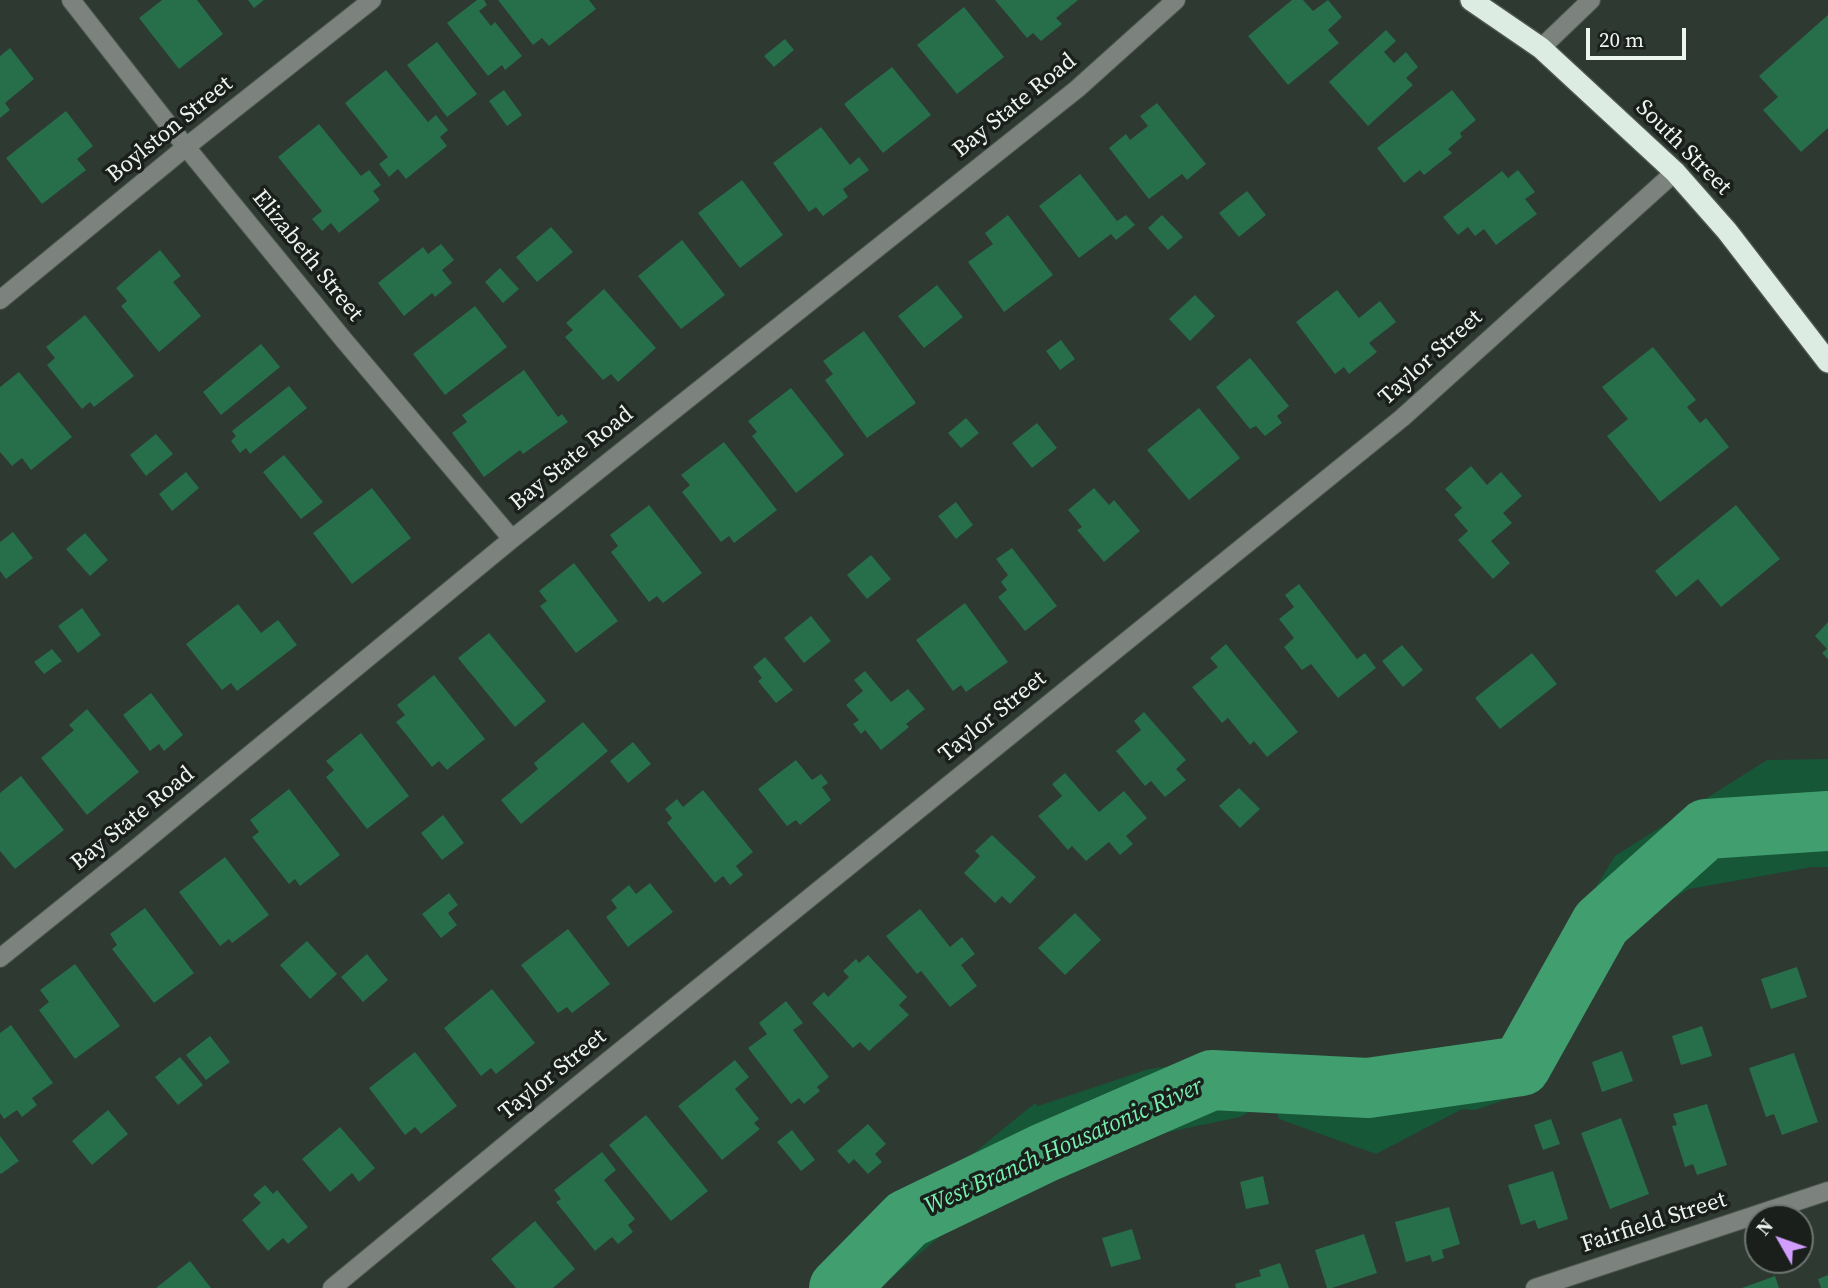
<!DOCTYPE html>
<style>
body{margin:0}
#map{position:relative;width:1828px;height:1288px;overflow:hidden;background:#2e3932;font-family:"Source Serif 4",serif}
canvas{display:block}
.north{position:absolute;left:1744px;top:1204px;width:70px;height:70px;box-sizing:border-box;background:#1a1f1c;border:2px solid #6e7571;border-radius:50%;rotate:310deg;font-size:19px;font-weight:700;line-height:28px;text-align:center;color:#edf5f0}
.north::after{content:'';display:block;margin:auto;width:24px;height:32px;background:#d19dfe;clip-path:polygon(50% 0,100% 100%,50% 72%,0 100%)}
.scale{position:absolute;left:1586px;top:28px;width:100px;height:32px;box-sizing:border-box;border:4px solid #edf5f0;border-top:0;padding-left:9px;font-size:21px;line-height:24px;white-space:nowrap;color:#edf5f0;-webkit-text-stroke:5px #1a1f1c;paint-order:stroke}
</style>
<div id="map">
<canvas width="1828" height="1288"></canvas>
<div class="north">N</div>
<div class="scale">20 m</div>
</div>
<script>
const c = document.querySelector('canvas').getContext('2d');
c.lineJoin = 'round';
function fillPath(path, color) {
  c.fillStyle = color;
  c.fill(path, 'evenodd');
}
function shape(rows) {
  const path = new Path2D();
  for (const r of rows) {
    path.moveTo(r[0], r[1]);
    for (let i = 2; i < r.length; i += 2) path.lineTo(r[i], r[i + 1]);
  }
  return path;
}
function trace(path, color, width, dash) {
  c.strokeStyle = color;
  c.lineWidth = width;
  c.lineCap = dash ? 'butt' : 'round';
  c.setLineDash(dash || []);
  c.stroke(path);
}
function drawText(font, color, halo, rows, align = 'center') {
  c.font = font + ' "Source Serif 4",serif';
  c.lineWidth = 7;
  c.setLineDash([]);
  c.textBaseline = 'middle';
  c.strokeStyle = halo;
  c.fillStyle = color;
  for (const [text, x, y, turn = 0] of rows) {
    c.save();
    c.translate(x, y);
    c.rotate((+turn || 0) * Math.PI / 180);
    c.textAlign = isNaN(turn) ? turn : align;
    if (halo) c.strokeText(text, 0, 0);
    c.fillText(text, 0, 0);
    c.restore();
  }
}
fillPath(shape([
 [1828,759,1828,867,1812,867,1689,889,1648,914,1612,954,1547,1072,1525,1093,1475,1110,1462,1109,1376,1154,1279,1119,1273,1100,1240,1117,1064,1154,1004,1201,944,1233,879,1288,809,1288,1035,1103,1038,1106,1149,1069,1267,1054,1431,1093,1500,1043,1615,856,1767,760]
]), '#165738');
trace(shape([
 [839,1288,907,1219,1044,1153,1212,1080,1368,1088,1521,1066,1601,923,1706,829,1828,821]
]), '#419e6f', 60);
fillPath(shape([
 [162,0,197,0,223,34,179,69,139,18],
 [248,0,264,0,254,8],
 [477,0,484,0,487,5,479,11,491,26,495,22,522,56,505,70,502,65,488,76,447,23],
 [498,0,589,0,596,9,549,46,542,38,533,45],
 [995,0,1078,0,1056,18,1062,24,1041,41,1033,33,1027,38],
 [1292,0,1303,0,1313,11,1328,0,1342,17,1328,30,1339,43,1288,85,1248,36],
 [964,7,1004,57,957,94,917,45],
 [1828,15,1828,128,1801,152,1763,110,1778,97,1759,76],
 [1386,30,1396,41,1384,52,1394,63,1406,52,1418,67,1406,78,1413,85,1368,126,1329,82],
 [785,39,794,50,774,67,764,56],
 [437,42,477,94,447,117,407,65],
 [10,48,34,79,5,103,10,110,0,118,0,56],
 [892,67,931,115,883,153,844,104],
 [386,70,428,122,436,115,448,130,440,137,447,146,406,179,398,169,389,177,379,164,388,157,345,103],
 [504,90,522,115,507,126,489,101],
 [1452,90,1476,120,1460,133,1462,137,1448,149,1452,153,1424,175,1420,170,1404,183,1377,148],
 [1157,103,1206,164,1187,180,1182,174,1149,199,1109,148,1126,134,1130,140,1148,126,1140,116],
 [66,111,93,146,77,159,86,170,42,204,6,158],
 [319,124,361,176,369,170,381,185,373,191,380,200,339,233,331,223,322,231,312,219,322,211,278,157],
 [821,127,850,165,859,157,869,170,843,189,848,197,823,216,816,207,809,212,773,163],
 [1518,170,1535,192,1525,199,1537,214,1496,245,1484,229,1475,236,1468,227,1458,235,1443,217,1502,171,1508,178],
 [1080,174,1117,221,1126,215,1135,225,1116,240,1111,234,1079,258,1039,206],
 [742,180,783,235,740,268,698,213],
 [1247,191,1266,215,1239,237,1219,213],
 [1008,215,1053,275,1004,312,968,262,993,244,985,233],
 [1162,215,1183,237,1168,250,1148,228],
 [551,227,573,252,537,282,516,257],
 [682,240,725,295,681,329,638,276],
 [441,244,454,260,442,270,452,283,435,297,432,293,404,316,378,283,423,247,428,254],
 [160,250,181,276,173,282,201,316,159,352,121,306,127,301,116,288],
 [500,268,519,289,503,303,485,282],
 [937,285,963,317,924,348,898,316],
 [604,289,656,348,618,382,611,374,603,380,565,337,573,330,566,323],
 [1337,290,1359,318,1380,301,1396,322,1369,343,1377,352,1349,374,1344,367,1335,374,1296,322],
 [1195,295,1215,316,1190,341,1169,319],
 [475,306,507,347,445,395,413,354],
 [85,315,134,376,94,407,90,402,82,409,47,365,55,358,46,347],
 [864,331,916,403,867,438,825,380,833,374,823,361],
 [1061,340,1075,359,1060,370,1046,351],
 [261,344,280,367,221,415,203,392],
 [1653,347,1696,400,1687,407,1700,423,1706,418,1729,447,1660,502,1607,436,1628,419,1602,387],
 [1250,358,1289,406,1277,416,1282,423,1265,436,1256,426,1250,429,1216,387],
 [524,370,558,417,562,414,568,422,523,454,520,450,484,477,452,433,467,422,462,415],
 [19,372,72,437,31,470,22,458,12,466,0,452,0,387],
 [289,386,307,408,250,454,246,448,240,453,231,441,236,436,232,431],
 [791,388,844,455,796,493,752,436,757,432,748,421],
 [1199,408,1240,458,1189,500,1147,450],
 [966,418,979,433,961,448,948,433],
 [1037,423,1057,448,1032,468,1012,443],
 [156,434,173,454,146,476,130,455],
 [724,442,777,510,734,543,729,536,721,542,682,492,690,485,681,475],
 [284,455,323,502,301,519,263,472],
 [1471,466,1487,485,1501,472,1522,496,1503,513,1512,523,1491,541,1510,563,1493,579,1458,540,1468,531,1454,515,1462,508,1445,489],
 [186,472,199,488,172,511,159,494],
 [372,488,411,538,352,584,313,533],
 [1094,488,1109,505,1114,500,1140,531,1104,562,1077,530,1082,527,1068,510],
 [956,502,973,525,956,539,938,516],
 [649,505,702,573,663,603,657,596,649,602,611,552,618,546,610,535],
 [1736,505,1780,559,1721,607,1698,579,1676,597,1655,571],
 [13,532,33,558,6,579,0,571,0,542],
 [85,533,108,560,90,576,66,549],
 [1012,548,1057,606,1025,631,998,597,1007,590,1001,582,1008,575,996,559],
 [871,555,891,579,867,599,847,575],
 [574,563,618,621,576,653,540,606,547,601,539,591],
 [1299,584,1357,659,1365,653,1376,668,1338,698,1311,664,1302,670,1284,647,1294,638,1279,619,1294,607,1285,595],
 [965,603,1008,662,966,692,961,685,953,691,916,640],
 [238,604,261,633,278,620,297,645,237,691,231,683,222,690,186,644],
 [82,608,101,635,78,653,58,626],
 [811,616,831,641,804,663,784,638],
 [1828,622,1828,659,1822,653,1827,649,1815,636],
 [489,633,546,701,515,727,458,658],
 [1226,644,1298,732,1267,757,1254,741,1250,745,1228,718,1222,723,1192,687,1218,667,1210,658],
 [1402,645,1423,670,1403,687,1382,661],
 [52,649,62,661,44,674,34,662],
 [1532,653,1557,684,1500,729,1475,698],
 [765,657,793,690,776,703,758,681,762,678,753,667],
 [865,671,891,702,908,689,925,709,906,724,909,727,881,750,865,730,861,734,853,724,859,720,846,705,863,691,854,680],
 [434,675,485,739,447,770,439,761,432,767,396,722,405,715,397,705],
 [151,693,183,735,164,751,159,744,150,751,123,715],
 [87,709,139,772,87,815,41,758,74,730,69,725],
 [1144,712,1186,760,1176,769,1186,780,1165,797,1151,781,1145,786,1116,751,1141,730,1134,721],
 [583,722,608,751,521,824,501,800,538,769,534,763],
 [361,733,409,796,367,829,326,777,334,770,326,761],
 [633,742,651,764,628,783,610,761],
 [796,760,812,780,821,774,828,783,822,787,831,800,800,825,796,820,787,826,758,789],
 [1065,773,1099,812,1124,791,1147,818,1126,836,1133,844,1120,855,1109,842,1086,861,1072,846,1068,850,1038,816,1062,796,1052,784],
 [21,776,64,830,15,869,0,851,0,793],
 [1239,788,1260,809,1240,828,1219,806],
 [289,789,340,855,300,886,295,879,289,884,252,837,259,832,250,820],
 [703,790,753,852,736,866,743,875,730,885,723,876,715,883,667,823,672,818,665,809,677,799,683,807],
 [443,815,464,843,442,860,421,833],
 [992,835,1036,877,1010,904,1002,896,995,903,964,873,980,856,975,851],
 [225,857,269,915,232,943,229,939,220,946,179,892],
 [650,883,673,912,628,947,606,917,617,908,611,900,629,885,636,894],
 [449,893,458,905,448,913,457,925,441,938,422,914],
 [145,908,194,973,154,1003,112,949,117,945,110,934],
 [920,909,950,947,962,937,975,954,961,965,977,986,950,1007,921,971,917,974,886,936],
 [1075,913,1101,940,1065,975,1038,948],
 [568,929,610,984,572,1013,567,1007,558,1013,521,965],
 [307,941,337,974,310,999,280,965],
 [367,954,388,980,363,1002,341,977],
 [868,955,907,997,899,1005,909,1015,869,1051,860,1042,853,1048,812,1003,824,992,828,997,849,977,843,971,856,959,859,963],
 [75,964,120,1026,75,1059,39,1010,49,1002,40,990],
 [1797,967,1807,997,1771,1009,1761,979],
 [492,989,535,1043,496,1074,491,1068,481,1076,444,1028],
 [786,1001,803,1023,793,1030,829,1077,817,1087,820,1091,804,1104,799,1098,791,1104,748,1048,767,1034,759,1023],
 [11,1025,53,1083,32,1098,37,1105,22,1117,17,1110,4,1119,0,1113,0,1033],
 [1702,1026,1712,1056,1681,1065,1672,1036],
 [210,1036,230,1062,206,1080,186,1055],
 [1622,1051,1633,1081,1602,1092,1592,1062],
 [415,1052,457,1106,421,1134,415,1127,405,1135,369,1088],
 [1794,1053,1818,1122,1782,1135,1774,1114,1766,1117,1749,1068],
 [180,1057,203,1085,178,1105,155,1077],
 [735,1060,749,1077,735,1089,759,1119,754,1123,760,1129,722,1160,678,1106],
 [1707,1104,1727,1165,1697,1175,1693,1164,1685,1167,1672,1126,1677,1125,1673,1114],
 [108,1110,128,1134,92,1165,72,1141],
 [646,1115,708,1191,671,1221,609,1145],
 [1621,1118,1649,1194,1610,1209,1581,1133],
 [1551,1119,1560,1144,1543,1150,1534,1125],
 [868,1124,886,1144,875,1154,882,1162,868,1174,854,1159,849,1164,837,1151],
 [340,1127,375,1168,359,1182,352,1173,330,1192,302,1159],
 [792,1130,815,1160,801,1171,777,1142],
 [0,1136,19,1161,1,1174,0,1173],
 [602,1152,616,1170,604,1180,635,1219,628,1225,633,1232,618,1244,612,1237,595,1251,556,1202,561,1199,554,1190],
 [1553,1171,1568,1219,1538,1229,1535,1220,1521,1225,1508,1185],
 [1263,1176,1269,1204,1246,1209,1240,1182],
 [265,1185,273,1194,277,1190,308,1227,288,1244,283,1238,268,1251,242,1220,261,1203,253,1195],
 [1449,1207,1460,1244,1442,1250,1444,1258,1432,1262,1430,1255,1406,1262,1395,1222],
 [535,1221,575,1269,553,1288,516,1288,491,1259],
 [1132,1229,1141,1259,1111,1267,1102,1238],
 [1364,1234,1377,1273,1332,1288,1327,1288,1315,1250],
 [190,1261,211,1288,156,1288],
 [1280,1263,1289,1288,1236,1288,1235,1284,1261,1276,1259,1270],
 [1828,1275,1828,1288,1821,1288,1818,1279],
 [1775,1276,1779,1288,1742,1288]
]), '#276e4b');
const minor = shape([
 [71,0,186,147,343,339,512,539],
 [1541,48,1591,0],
 [0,300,186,147,372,0],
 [0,958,133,851,512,539,1077,89,1176,0],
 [332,1288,539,1117,1402,418,1675,172],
 [1535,1288,1828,1191]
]);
const highway = shape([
 [1471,0,1541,48,1675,172,1727,231,1828,362]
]);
trace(minor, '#4d5750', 20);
trace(highway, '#4d5750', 24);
trace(minor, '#7c827e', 18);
trace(highway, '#ddece2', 21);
drawText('23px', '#edf5f0', '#1a1f1c', [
 ["Bay State Road",1015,106,-39],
 ["Boylston Street",170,130,-39],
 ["South Street",1683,148,45],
 ["Elizabeth Street",307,256,51],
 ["Taylor Street",1431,358,-42],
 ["Bay State Road",572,459,-39],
 ["Taylor Street",993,717,-39],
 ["Bay State Road",133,819,-39],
 ["Taylor Street",553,1075,-39],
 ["Fairfield Street",1654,1223,-18]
]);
drawText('italic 24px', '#76f1b0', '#1a1f1c', [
 ["West Branch Housatonic River",1064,1147,-24]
]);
</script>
